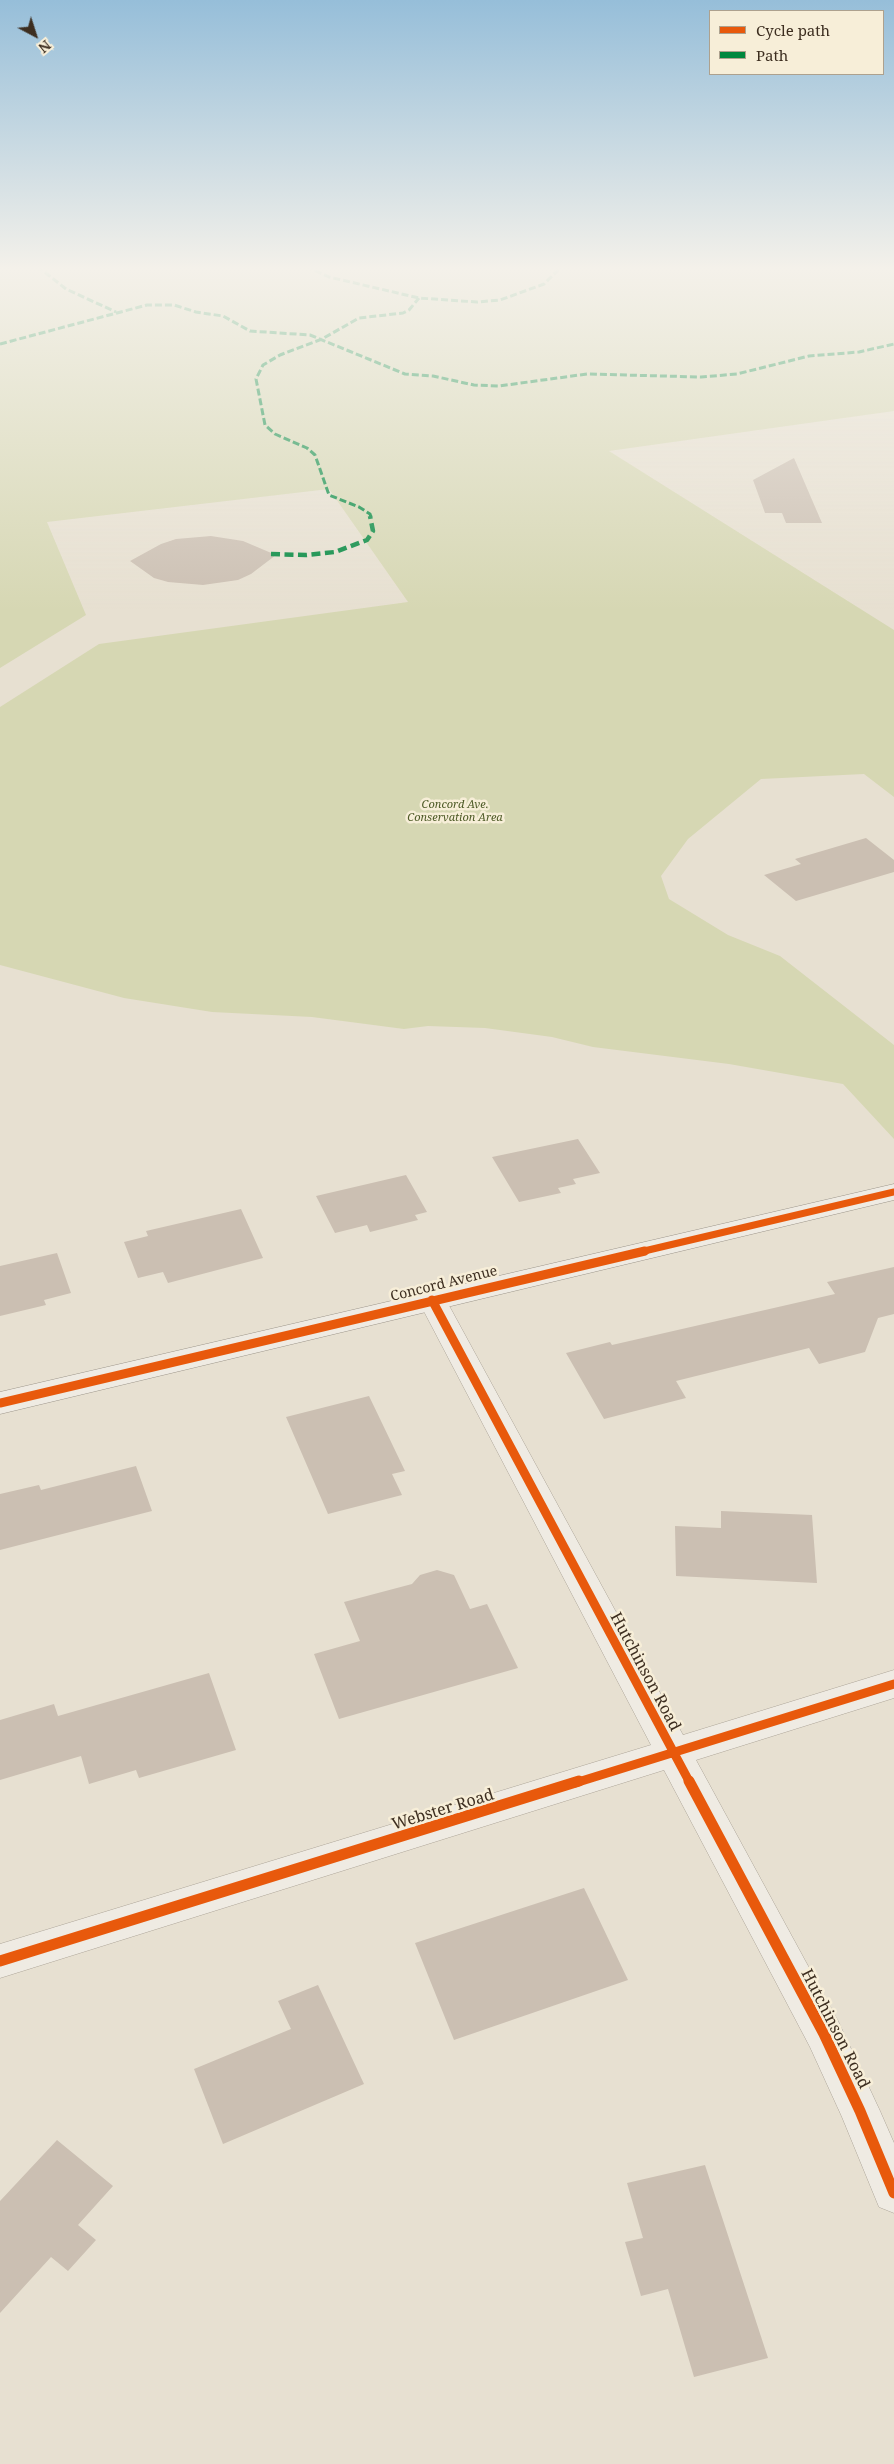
<!DOCTYPE html>
<style>
body{margin:0}
#map{position:relative;width:894px;height:2464px;overflow:hidden;background:#e7e0d1;font-family:"Noto Serif",serif}
canvas{display:block}
.legend{position:absolute;left:709px;top:10px;width:175px;height:65px;box-sizing:border-box;background:#f7eed8;border:1px solid #ada18e;margin:0;padding:6px 9px;list-style:none;font-size:15px;color:#3d2e20}
.legend li{display:flex;align-items:center;gap:10px;height:25px}
.legend b{width:25px;border:1px solid #ada18e}
.north{position:absolute;left:10px;top:10px;width:50px;height:50px;-webkit-text-stroke:4px #f7eed8;paint-order:stroke;rotate:140deg;font-size:14px;font-weight:700;line-height:20px;text-align:center;color:#3d2e20}
.north::after{content:'';display:block;margin:auto;width:18px;height:22px;background:#3d2e20;clip-path:polygon(50% 0,100% 100%,50% 72%,0 100%)}
</style>
<div id="map">
<canvas width="894" height="2464"></canvas>
<ul class="legend">
<li><b style="height:6px;background:#e8590c"></b>Cycle path</li>
<li><b style="height:6px;background:#00873e"></b>Path</li>
</ul>
<div class="north">N</div>
</div>
<script>
const c = document.querySelector('canvas').getContext('2d');
c.lineJoin = 'round';
function fillPath(path, color) {
  c.fillStyle = color;
  c.fill(path, 'evenodd');
}
function shape(rows) {
  const path = new Path2D();
  for (const r of rows) {
    path.moveTo(r[0], r[1]);
    for (let i = 2; i < r.length; i += 2) path.lineTo(r[i], r[i + 1]);
  }
  return path;
}
function trace(path, color, width, dash) {
  c.strokeStyle = color;
  c.lineWidth = width;
  c.lineCap = dash ? 'butt' : 'round';
  c.setLineDash(dash || []);
  c.stroke(path);
}
function drawText(font, color, halo, rows, align = 'center') {
  c.font = font + ' "Noto Serif",serif';
  c.lineWidth = 5;
  c.setLineDash([]);
  c.textBaseline = 'middle';
  c.strokeStyle = halo;
  c.fillStyle = color;
  for (const [text, x, y, turn = 0] of rows) {
    c.save();
    c.translate(x, y);
    c.rotate((+turn || 0) * Math.PI / 180);
    c.textAlign = isNaN(turn) ? turn : align;
    if (halo) c.strokeText(text, 0, 0);
    c.fillText(text, 0, 0);
    c.restore();
  }
}
fillPath(shape([
 [0,266,894,266,894,411,609,451,894,630,894,797,864,774,761,779,688,839,661,876,669,899,728,935,780,956,894,1045,894,1139,843,1084,729,1064,593,1047,552,1037,485,1028,428,1026,404,1029,312,1017,212,1012,124,998,0,965,0,707,99,644,408,602,329,489,47,522,86,615,0,668]
]), '#d6d7b3');
fillPath(shape([
 [794,458,822,523,786,523,782,513,765,513,753,480],
 [211,536,243,541,276,555,251,574,238,580,203,585,168,582,154,578,130,561,161,544,176,539],
 [866,838,894,860,894,872,796,901,764,875,801,864,795,859],
 [578,1139,600,1173,573,1179,576,1184,558,1188,561,1193,519,1202,492,1157],
 [406,1175,427,1212,415,1215,418,1220,370,1232,367,1225,335,1233,316,1196],
 [241,1209,263,1258,168,1283,163,1272,138,1278,124,1242,148,1236,146,1231],
 [57,1253,71,1293,44,1300,46,1305,0,1316,0,1266],
 [894,1267,894,1314,878,1318,865,1352,819,1364,809,1348,676,1381,686,1398,604,1419,566,1353,610,1342,612,1345,835,1294,827,1282],
 [369,1396,405,1471,392,1474,402,1495,328,1514,286,1417],
 [136,1466,152,1511,0,1550,0,1494,39,1485,41,1490],
 [721,1511,812,1515,817,1583,676,1576,675,1526,721,1528],
 [437,1570,454,1575,470,1609,487,1604,518,1668,339,1719,314,1654,360,1641,344,1602,412,1584,420,1575],
 [209,1673,236,1750,139,1778,136,1770,89,1784,81,1756,0,1780,0,1720,54,1704,58,1716],
 [584,1888,628,1980,454,2040,415,1943],
 [318,1985,364,2084,223,2144,194,2069,291,2029,278,2001],
 [57,2140,113,2186,78,2225,96,2240,68,2271,51,2257,0,2313,0,2201],
 [705,2165,768,2358,694,2377,668,2289,641,2296,625,2242,643,2238,627,2183]
]), '#cbbfb2');
const minor = shape([
 [432,1290,442,1293,446,1300,683,1735,894,1670,894,1698,696,1760,838,2021,880,2111,894,2143,894,2213,879,2207,842,2117,810,2047,664,1770,0,1978,0,1944,651,1745,418,1300,422,1293,432,1290]
]);
const secondary = shape([
 [894,1184,894,1200,0,1414,0,1392,894,1184]
]);
trace(minor, '#ada599', 1);
trace(secondary, '#9c958a', 1);
fillPath(minor, '#efebe3');
fillPath(secondary, '#efebe3');
trace(shape([
 [37,266,66,289,116,312],
 [306,266,329,277,419,298,477,302,500,300,544,284,562,266],
 [0,344,147,305,174,305,196,312,223,316,250,331,310,335,405,374,433,376,474,385,499,386,587,374,701,377,737,374,809,356,859,352,894,344],
 [371,517,370,514,359,507,329,495,315,455,307,448,275,434,265,425,256,379,263,365,280,355,322,339,359,318,403,313,409,310,419,298]
]), '#00873e', 3, [7, 3]);
trace(shape([
 [271,554,306,555,335,552,367,540,373,531,370,516]
]), '#00873e', 4.5, [9, 4.5]);
trace(shape([
 [640,1252,894,1192]
]), '#e8590c', 7);
trace(shape([
 [432,1300,690,1783],
 [0,1403,645,1251],
 [575,1783,894,1684]
]), '#e8590c', 9);
trace(shape([
 [689,1781,824,2034,860,2111,894,2193],
 [0,1961,579,1781]
]), '#e8590c', 11);
const sky = c.createLinearGradient(0, 0, 0, 611);
sky.addColorStop(0, '#96bed9');
sky.addColorStop(0.44, '#f4f1ea');
sky.addColorStop(1, '#f4f1ea00');
c.fillStyle = sky;
c.fillRect(0, 0, 894, 611);
drawText('italic 11px', '#4d5a26', '#f7eed8', [
 ["Concord Ave.",455,805],
 ["Conservation Area",455,818]
]);
drawText('14px', '#3d2e20', '#f7eed8', [
 ["Concord Avenue",444,1284,-14]
]);
drawText('16px', '#3d2e20', '#f7eed8', [
 ["Hutchinson Road",645,1672,62],
 ["Webster Road",443,1810,-17],
 ["Hutchinson Road",835,2029,63]
]);
</script>
